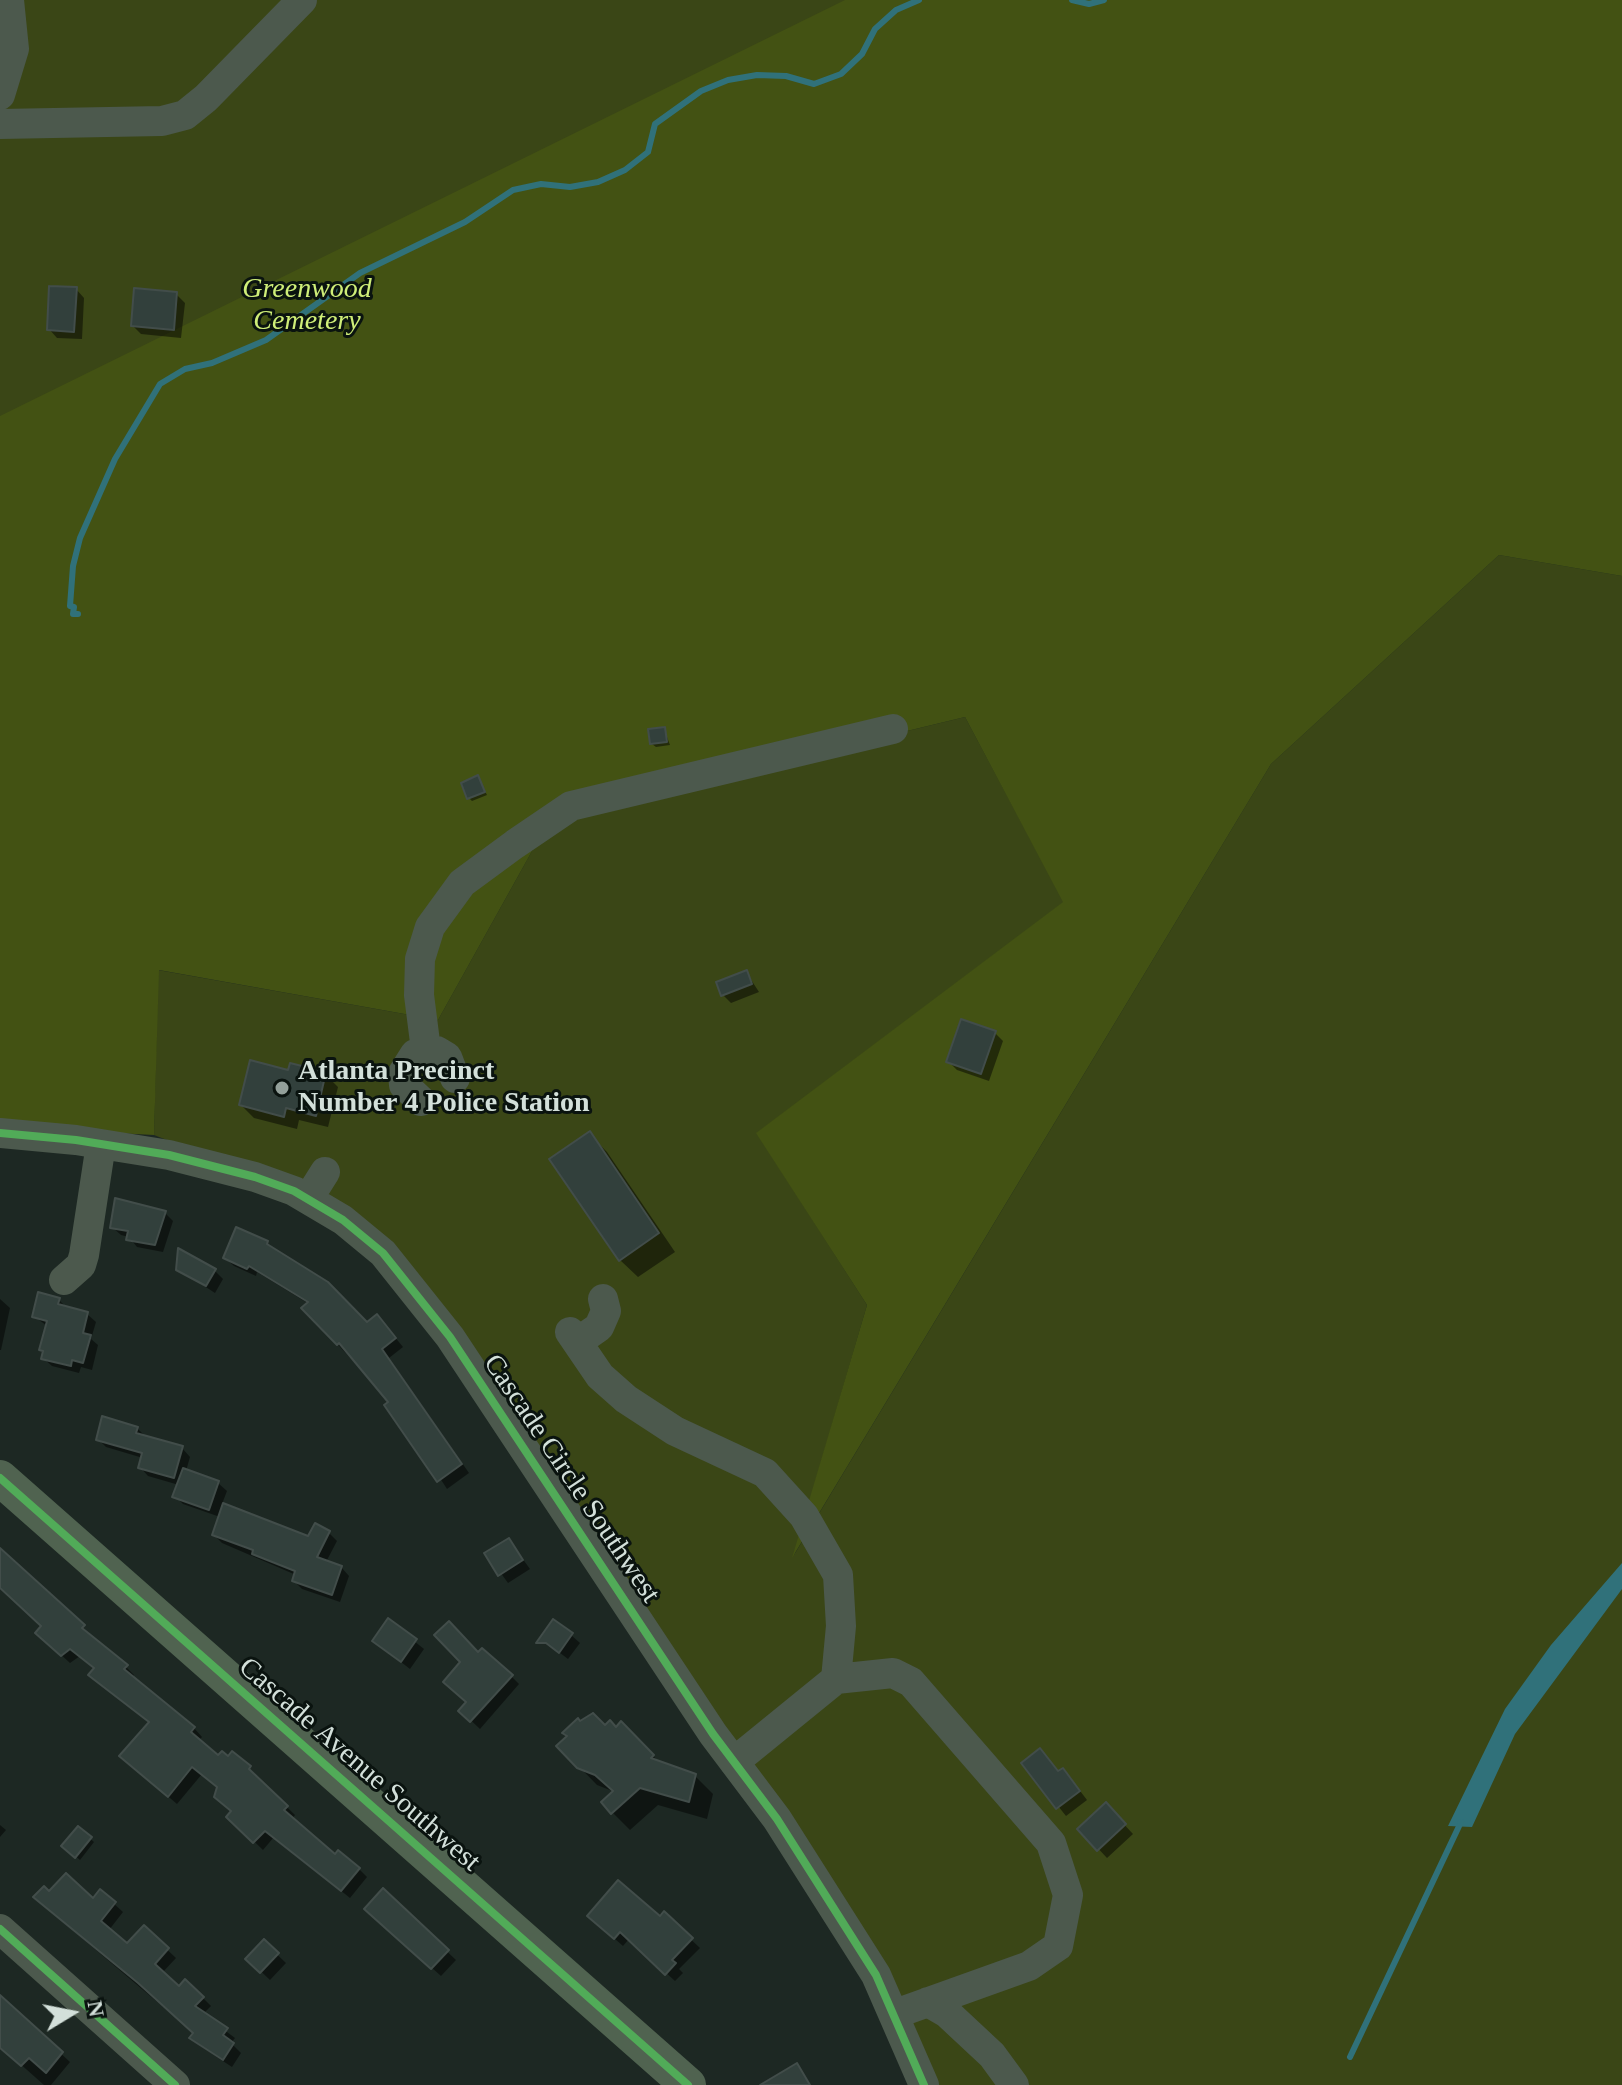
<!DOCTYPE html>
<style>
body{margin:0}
#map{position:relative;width:1622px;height:2085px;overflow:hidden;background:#1d2823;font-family:Georgia,serif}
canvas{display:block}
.north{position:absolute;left:32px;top:1973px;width:80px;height:80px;-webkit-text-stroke:6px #0a130f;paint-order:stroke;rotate:80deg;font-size:22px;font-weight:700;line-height:32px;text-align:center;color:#d3e0da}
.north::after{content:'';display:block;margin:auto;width:28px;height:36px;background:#d3e0da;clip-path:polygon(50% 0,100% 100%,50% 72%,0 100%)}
</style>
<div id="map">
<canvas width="1622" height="2085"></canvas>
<div class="north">N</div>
</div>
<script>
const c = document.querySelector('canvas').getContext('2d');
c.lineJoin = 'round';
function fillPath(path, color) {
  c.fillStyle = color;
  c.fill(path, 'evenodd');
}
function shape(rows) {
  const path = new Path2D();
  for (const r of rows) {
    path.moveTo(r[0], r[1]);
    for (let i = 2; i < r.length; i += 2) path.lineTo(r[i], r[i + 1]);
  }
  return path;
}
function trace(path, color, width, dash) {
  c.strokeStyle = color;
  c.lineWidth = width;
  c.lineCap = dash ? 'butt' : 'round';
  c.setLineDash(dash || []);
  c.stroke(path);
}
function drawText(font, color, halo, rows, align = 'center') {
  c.font = font + ' Georgia,serif';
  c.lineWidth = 6;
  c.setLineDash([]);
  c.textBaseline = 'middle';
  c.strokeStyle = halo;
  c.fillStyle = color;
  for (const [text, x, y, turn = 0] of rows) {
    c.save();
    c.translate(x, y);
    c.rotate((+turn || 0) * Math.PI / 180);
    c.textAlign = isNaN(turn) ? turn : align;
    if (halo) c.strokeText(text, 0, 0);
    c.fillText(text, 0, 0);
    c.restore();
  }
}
fillPath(shape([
 [0,0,987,0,0,1116],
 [1499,555,1622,576,1622,2085,926,2085,908,2034,401,1279,290,1188,154,1135,158,970,438,1020,551,817,965,717,1064,902,757,1133,867,1305,794,1555,1271,764]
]), '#3a4616');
fillPath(shape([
 [845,0,1622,0,1622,576,1499,555,1271,764,792,1558,867,1305,756,1133,1063,902,965,717,551,817,438,1020,159,970,154,1135,0,1127,0,416]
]), '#435213');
fillPath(shape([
 [1622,1563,1622,1589,1515,1734,1472,1827,1448,1826,1505,1709,1551,1645]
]), '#30717a');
fillPath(shape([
 [76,289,84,298,82,339,57,338,49,329],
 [176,294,185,303,181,338,141,334,133,326],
 [664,729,670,745,656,747,652,744],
 [478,778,487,795,472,801,469,798],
 [746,972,759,992,731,1003,723,995],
 [995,1033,1003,1041,989,1081,957,1070,948,1061],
 [290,1072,325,1074,338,1087,328,1127,299,1120,297,1129,254,1118,241,1105],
 [589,1134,607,1152,675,1252,638,1277,620,1260],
 [165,1213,173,1221,163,1252,137,1247,129,1237,121,1235,112,1227],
 [267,1243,367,1325,385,1325,403,1347,389,1358,469,1473,447,1489,391,1402,304,1308,309,1304,257,1272,256,1276,234,1266,225,1258],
 [178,1269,215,1271,223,1279,215,1293],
 [0,1299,10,1308,1,1350,0,1350],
 [59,1300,68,1309,87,1314,96,1322,91,1339,98,1345,92,1370,81,1367,79,1373,52,1366,43,1358,47,1326,34,1316],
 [137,1428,147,1438,182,1448,190,1457,186,1471,218,1483,227,1491,222,1504,309,1538,316,1526,329,1533,337,1541,326,1562,341,1567,349,1576,340,1602,302,1589,294,1581,296,1575,222,1543,214,1535,220,1517,183,1504,175,1496,179,1485,148,1476,140,1467,143,1458,106,1447,98,1439],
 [509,1540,530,1569,508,1583,487,1554],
 [0,1551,126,1667,134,1675,132,1678,194,1728,202,1737,198,1741,219,1758,229,1759,233,1754,295,1815,292,1819,335,1857,359,1869,367,1877,350,1898,274,1837,263,1850,229,1817,233,1812,219,1788,202,1774,177,1804,130,1764,151,1723,80,1656,70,1663,46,1641,44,1627,0,1587],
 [389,1621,424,1649,410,1669,374,1641],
 [571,1635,580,1643,568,1659,542,1639],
 [511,1676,519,1684,480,1729,461,1711],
 [621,1724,661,1764,695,1776,713,1794,707,1819,658,1805,630,1830,613,1813,615,1792,597,1785,559,1746,605,1727,617,1730],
 [1024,1763,1071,1779,1087,1800,1066,1816],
 [1106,1805,1133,1834,1107,1858,1080,1829],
 [0,1825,6,1830,0,1837],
 [78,1828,94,1842,80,1860,64,1846],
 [383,1891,456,1960,441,1976,375,1917],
 [101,1892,123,1912,109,1930,127,1946,144,1928,176,1958,162,1973,179,1989,203,1998,211,2006,203,2014,235,2038,231,2043,241,2053,232,2067,200,2046,192,2038,195,2034,44,1906,49,1894,93,1901],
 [664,1914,700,1948,679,1969,683,1973,675,1981,629,1939,623,1946,598,1924,660,1919],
 [264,1942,286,1963,270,1980,248,1959],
 [0,1997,70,2062,51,2085,44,2085,0,2046]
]), '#0007');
trace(shape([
 [1072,0,1089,4,1104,0],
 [78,614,73,614,74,607,70,606,73,566,80,538,115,459,160,384,185,369,212,363,266,340,360,273,465,222,513,190,541,184,570,187,598,182,625,170,648,152,655,124,701,91,728,80,757,75,786,76,814,84,841,74,862,54,875,29,896,10,919,0],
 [1350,2057,1461,1822]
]), '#30717a', 6);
const building = shape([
 [49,286,77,287,74,332,47,330,49,286],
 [134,288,177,292,174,330,131,326,134,288],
 [665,727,667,742,650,744,648,729,665,727],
 [478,775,485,792,467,799,461,783,478,775],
 [747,970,752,984,721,996,716,982,747,970],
 [961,1019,996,1031,981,1074,946,1062,961,1019],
 [250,1060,288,1070,290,1063,326,1072,316,1116,286,1108,284,1117,239,1105,250,1060],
 [590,1131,659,1233,619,1261,549,1159,590,1131],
 [115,1198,166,1211,155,1245,126,1240,128,1231,110,1228,115,1198],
 [236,1227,268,1241,267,1244,328,1282,367,1322,377,1314,396,1338,382,1349,462,1464,437,1482,384,1405,388,1402,339,1343,337,1345,301,1308,308,1302,249,1266,247,1269,223,1258,236,1227],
 [178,1248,216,1269,206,1286,176,1270,178,1248],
 [38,1292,60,1298,58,1304,88,1312,83,1333,91,1335,83,1363,72,1360,71,1366,41,1359,43,1351,39,1350,47,1321,32,1317,38,1292],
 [102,1416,138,1427,136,1433,183,1446,174,1478,138,1468,142,1453,96,1440,102,1416],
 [183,1468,219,1481,209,1510,172,1497,183,1468],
 [223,1503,308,1536,315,1523,330,1531,317,1557,342,1566,332,1595,292,1581,295,1571,252,1554,253,1550,212,1535,223,1503],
 [509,1538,523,1560,498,1576,484,1553,509,1538],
 [0,1548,85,1625,82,1628,128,1665,124,1669,195,1727,191,1732,218,1755,222,1751,228,1756,232,1751,251,1766,249,1769,288,1806,284,1810,335,1854,338,1850,360,1868,341,1891,265,1831,253,1843,226,1817,231,1811,214,1797,217,1787,192,1767,168,1797,119,1756,149,1722,88,1675,94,1668,70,1649,61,1656,35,1633,41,1626,0,1588,0,1548],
 [388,1618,417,1639,401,1662,372,1641,388,1618],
 [553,1619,573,1633,559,1653,546,1643,536,1643,553,1619],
 [449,1621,478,1652,482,1648,513,1675,470,1722,458,1711,466,1702,443,1682,460,1662,434,1635,449,1621],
 [593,1713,605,1725,610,1720,616,1727,621,1721,654,1755,651,1758,696,1774,689,1802,640,1788,611,1814,601,1802,613,1791,595,1775,577,1768,556,1746,567,1736,562,1733,578,1718,580,1721,593,1713],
 [1040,1748,1058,1771,1063,1768,1080,1791,1056,1809,1021,1763,1040,1748],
 [1106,1802,1126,1824,1097,1851,1077,1829,1106,1802],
 [78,1826,92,1837,75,1858,61,1846,78,1826],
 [66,1873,93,1898,100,1889,116,1902,101,1921,127,1943,144,1925,169,1948,155,1964,179,1986,185,1979,204,1997,195,2006,228,2028,223,2035,234,2043,223,2060,189,2038,193,2033,138,1983,33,1897,44,1886,49,1891,66,1873],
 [618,1880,660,1916,664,1911,693,1938,672,1960,676,1963,665,1975,620,1932,614,1939,587,1916,618,1880],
 [383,1888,449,1950,431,1969,364,1909,383,1888],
 [264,1939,279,1953,260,1973,245,1959,264,1939],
 [0,1995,63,2052,46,2073,29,2058,21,2066,0,2048,0,1995],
 [797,2063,810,2085,760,2085,797,2063]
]);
fillPath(building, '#32403c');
trace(building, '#424d4a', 2);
trace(shape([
 [0,95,14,49,9,0],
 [0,124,162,121,185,115,206,98,302,0],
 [426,1050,419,995,420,959,430,927,462,883,515,844,571,806,893,729],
 [421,1101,404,1085,403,1073,415,1054,437,1051,447,1057,455,1078],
 [0,1133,76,1140,169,1155,255,1177,294,1191,343,1220,383,1253,450,1337,713,1734,777,1819,876,1975,924,2085],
 [308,1199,325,1172],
 [64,1280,81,1265,84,1255,101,1144],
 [570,1332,600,1376,626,1399,675,1431,765,1473,804,1516,838,1575,841,1626,836,1679,734,1762],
 [579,1341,599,1327,606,1311,603,1299],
 [836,1679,893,1673,911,1682,1051,1843,1068,1895,1058,1946,1029,1966,895,2014],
 [0,1929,175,2085],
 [928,2002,947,2013,992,2055,1014,2085]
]), '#4c594d', 30);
trace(shape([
 [0,1478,688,2085]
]), '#506350', 36);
trace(shape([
 [0,1133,76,1140,169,1155,255,1177,294,1191,343,1220,383,1253,450,1337,713,1734,777,1819,876,1975,924,2085],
 [0,1478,688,2085],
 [0,1929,175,2085]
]), '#51ab58', 8);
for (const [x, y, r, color] of [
 [282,1088,8,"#93a09a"]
]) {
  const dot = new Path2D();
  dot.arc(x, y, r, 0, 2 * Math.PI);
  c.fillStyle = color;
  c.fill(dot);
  trace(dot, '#0a130f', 3);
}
drawText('italic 28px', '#cfee78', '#0a130f', [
 ["Greenwood",307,290],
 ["Cemetery",307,322]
]);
drawText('bold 28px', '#d3e0da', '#0a130f', [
 ["Atlanta Precinct",298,1072],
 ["Number 4 Police Station",298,1104]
], 'left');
drawText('28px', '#d3e0da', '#0a130f', [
 ["Cascade Circle Southwest",571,1479,56],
 ["Cascade Avenue Southwest",359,1765,41]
]);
</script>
